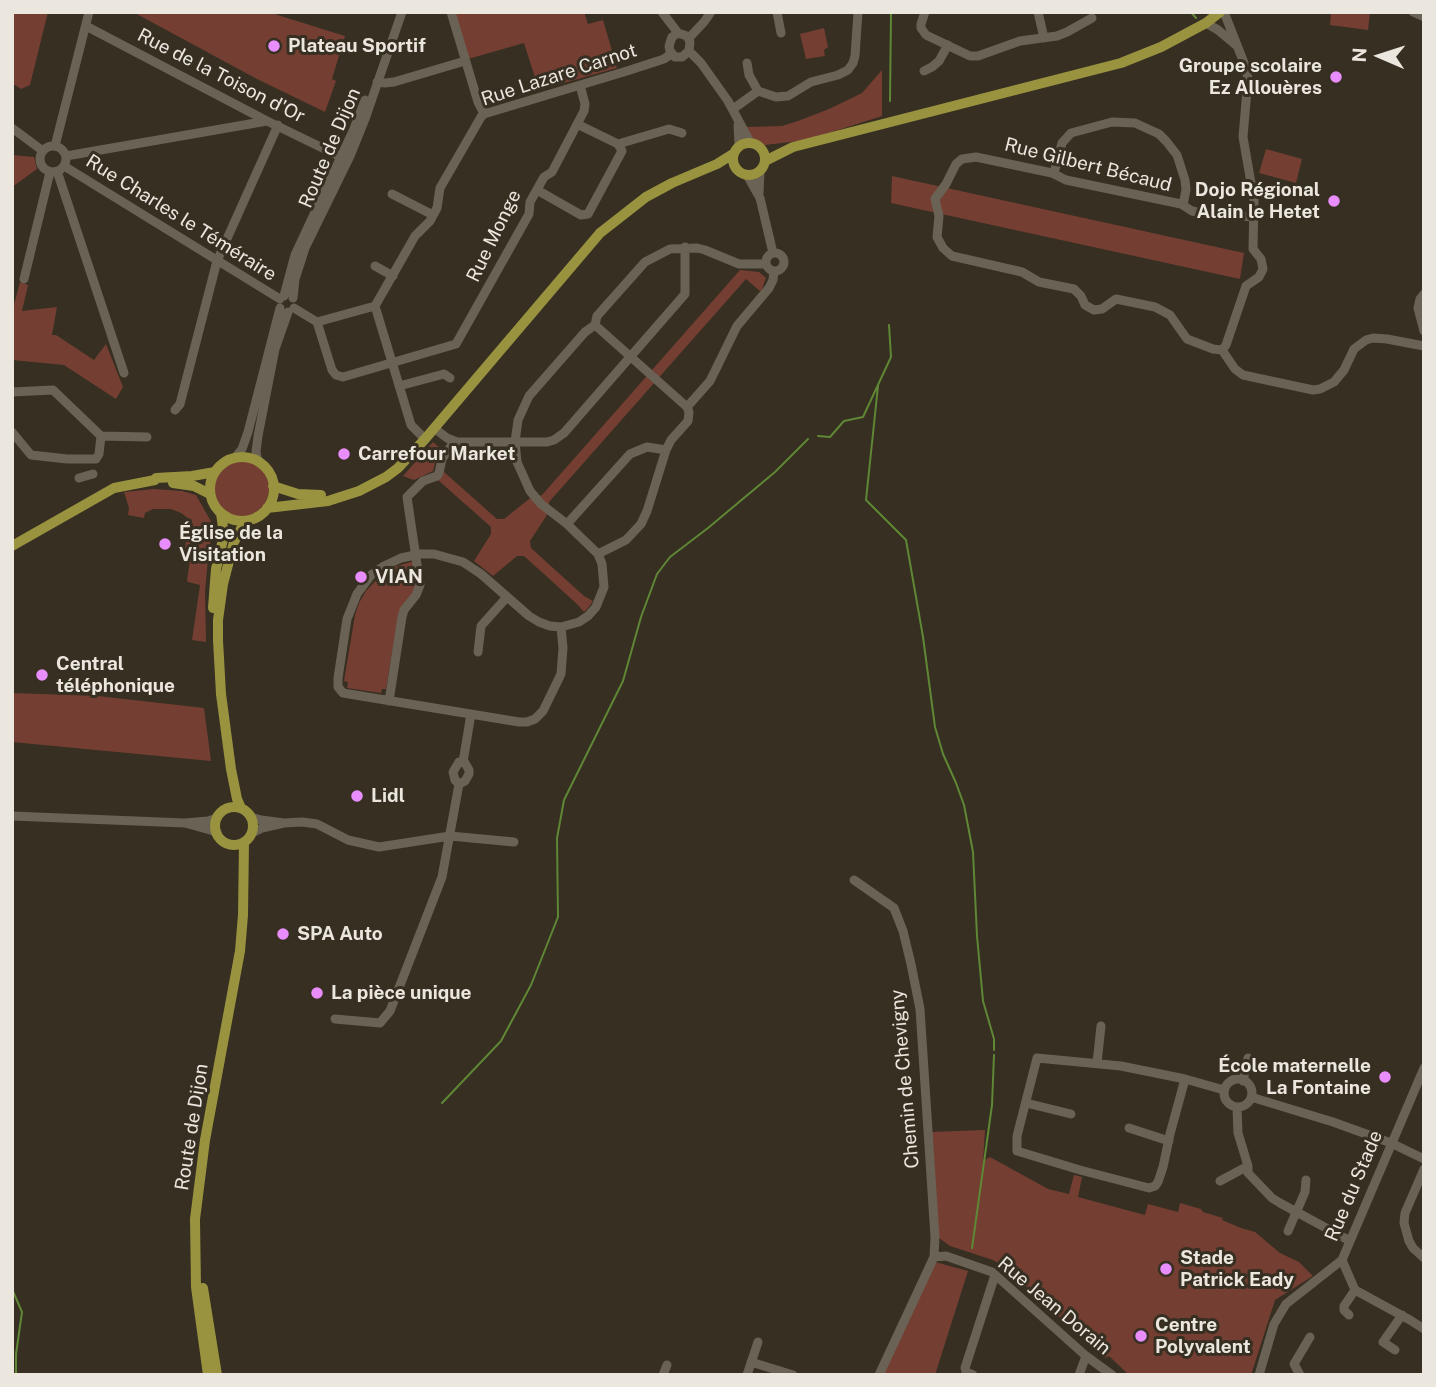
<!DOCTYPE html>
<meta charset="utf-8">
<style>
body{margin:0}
#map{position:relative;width:1436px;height:1387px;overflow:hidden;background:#362f22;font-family:"Public Sans",sans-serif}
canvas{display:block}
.frame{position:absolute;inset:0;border:14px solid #ebe6de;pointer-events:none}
.north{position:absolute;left:1345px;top:21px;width:70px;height:70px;-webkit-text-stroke:5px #362f22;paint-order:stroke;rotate:273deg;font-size:19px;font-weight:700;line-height:28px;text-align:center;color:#ebe6de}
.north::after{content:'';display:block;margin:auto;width:24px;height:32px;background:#ebe6de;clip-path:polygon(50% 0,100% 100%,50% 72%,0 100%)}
</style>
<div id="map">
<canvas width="1436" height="1387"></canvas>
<div class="frame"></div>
<div class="north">N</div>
</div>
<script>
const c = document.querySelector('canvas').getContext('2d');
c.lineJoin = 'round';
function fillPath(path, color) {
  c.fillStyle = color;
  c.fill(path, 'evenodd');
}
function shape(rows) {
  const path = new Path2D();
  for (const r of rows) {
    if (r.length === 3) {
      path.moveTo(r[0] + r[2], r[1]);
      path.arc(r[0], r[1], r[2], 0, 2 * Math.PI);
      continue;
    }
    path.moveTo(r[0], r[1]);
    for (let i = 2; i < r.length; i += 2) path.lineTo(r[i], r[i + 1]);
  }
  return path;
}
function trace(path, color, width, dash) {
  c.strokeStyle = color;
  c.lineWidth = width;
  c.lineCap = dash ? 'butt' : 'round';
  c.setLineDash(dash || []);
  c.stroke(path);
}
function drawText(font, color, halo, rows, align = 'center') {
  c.font = font + ' "Public Sans",sans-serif';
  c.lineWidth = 6;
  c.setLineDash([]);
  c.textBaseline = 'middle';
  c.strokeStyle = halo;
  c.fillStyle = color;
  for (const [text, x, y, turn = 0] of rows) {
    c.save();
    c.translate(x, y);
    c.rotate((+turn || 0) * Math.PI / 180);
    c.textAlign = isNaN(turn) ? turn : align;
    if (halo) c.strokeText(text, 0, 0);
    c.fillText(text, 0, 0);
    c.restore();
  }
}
fillPath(shape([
 [12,12,48,12,30,85,21,89,12,83],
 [133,12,268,12,345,36,332,79,336,81,325,112,257,79],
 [455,12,584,12,588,24,603,20,617,68,539,90,524,43,468,59],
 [1331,12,1370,12,1368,30,1330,25],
 [824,28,828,47,824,50,825,56,806,59,800,34],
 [882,70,882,116,807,140,765,145,753,140,746,127,782,126,798,121,829,109,862,93],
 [1266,149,1302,159,1296,183,1259,173],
 [12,155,34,157,37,169,12,187],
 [892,176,1244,253,1240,279,891,203],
 [740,270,759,272,766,278,762,289,760,291,746,279,549,502,547,515,530,541,531,548,584,596,593,601,588,608,584,612,577,604,524,556,517,556,493,576,474,561,491,534,491,527,438,480,444,472,497,519,504,519,529,499,542,495],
 [20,282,28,285,22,311,57,307,52,335,56,335,94,360,106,344,123,387,116,399,64,365,12,360,12,312],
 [433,442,442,450,437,455,433,471,414,480,403,476],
 [241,489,28],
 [154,489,182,491,196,495,213,525,208,559,205,591,206,642,192,640,200,585,188,582,187,581,190,559,194,559,195,553,185,550,188,518,181,513,171,509,153,509,145,513,144,518,128,515,129,508,124,492],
 [414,561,415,589,399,612,386,689,382,689,381,693,347,688,348,682,344,681,355,615,359,603,366,591,382,574,394,567],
 [12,693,98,696,204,708,211,761,12,742],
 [985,1130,983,1161,990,1157,1048,1189,1069,1194,1074,1175,1082,1177,1078,1197,1145,1215,1148,1204,1178,1212,1180,1203,1201,1209,1203,1212,1223,1218,1222,1220,1241,1228,1255,1232,1280,1253,1299,1262,1313,1276,1275,1300,1251,1375,1129,1375,1109,1356,1105,1358,1001,1265,993,1260,950,1246,939,1238,931,1132],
 [935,1262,968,1271,935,1375,883,1375]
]), '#743f32');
trace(shape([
 [1191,12,1196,18],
 [890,101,891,12],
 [878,386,866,500,906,540,923,637,935,727,943,754,956,783,964,805,973,852,977,936,983,1001,994,1039,994,1050],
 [818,436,830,437,844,421,863,417,891,357,889,325],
 [442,1103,501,1041,531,985,558,917,557,838,564,800,623,681,641,617,657,574,670,557,708,528,775,472,808,439],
 [972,1248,992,1105,994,1055],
 [12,1289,22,1312,16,1354,16,1375]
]), '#5f8735', 2);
trace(shape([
 [451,12,478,102,484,114],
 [662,12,678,33],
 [777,12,781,33],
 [925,12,921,24,921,28,926,35,970,56,978,56,1020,41,1057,36,1067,32,1092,18],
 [1038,12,1044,38],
 [1413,12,1424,17],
 [1206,23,1218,30,1236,45],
 [86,26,267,121,341,157,342,169],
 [678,33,687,36,690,42,689,51,682,57,675,57,670,51,669,46,672,37,678,33],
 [689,38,704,22,711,12],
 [689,51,701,63,728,101,750,142],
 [747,63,749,75,758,91],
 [924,71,932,67,939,61,948,45],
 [377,82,385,83,394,82,465,61],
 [733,109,758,91,776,97,788,96,811,82,838,75,848,70,853,63,855,56,858,12],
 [738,125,739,145],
 [12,128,43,151],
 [618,144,669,129,682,133],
 [55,146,89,12],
 [53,159,13],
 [66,156,267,121],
 [64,166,280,299],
 [57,171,124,373],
 [1054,173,1062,143,1071,133,1112,122,1135,123,1159,134,1166,141,1177,155,1185,180,1186,190,1183,205],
 [747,175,760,198,773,253],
 [537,190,581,215,588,214,622,151,618,144,577,124],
 [759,193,760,171],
 [392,194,433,215],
 [775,262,9],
 [375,266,393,276],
 [24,279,50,172],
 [1424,294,1420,299,1418,308,1424,331],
 [284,296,295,255,353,131,365,100],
 [293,298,295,279,305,248,350,156,365,119,402,12],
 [375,306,411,425,425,439],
 [294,308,317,322,375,306,415,236,430,221,437,208,440,188,481,117,484,114,627,71,664,59,671,54],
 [317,322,332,370,336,375,343,377,456,344,529,214,530,202,544,177,552,172,584,111,585,104,580,85],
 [595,325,597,316,645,262,670,249,697,248,705,250,739,264,766,264],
 [595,325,687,407],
 [1222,350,1213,349,1187,339,1170,315,1155,307,1116,299,1102,309,1094,310,1085,305,1081,296,1074,289,1039,282,1022,272,952,256,943,248,937,237,939,216,935,199,946,184,956,164,962,159,976,157,1052,173,1066,180,1181,204,1192,211,1201,213,1254,217],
 [1222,350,1226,345,1246,286,1259,277,1263,269,1261,259,1253,249,1254,200,1243,137,1248,78,1244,63,1224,12],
 [1222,350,1235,369,1243,375,1313,390,1320,389,1334,382,1344,370,1354,349,1366,340,1373,338,1387,339,1424,346],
 [399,386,444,374,450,378],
 [12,392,53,390,101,436],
 [687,407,710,381,737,326,769,288,773,280,774,271],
 [175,410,180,404,217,261,278,125],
 [434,428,447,438,457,442],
 [12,432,31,455,67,459,96,459,99,454,101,436,147,437],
 [235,458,242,449,248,432,280,308],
 [258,462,256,452,258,436,275,349,288,312],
 [79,478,93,474],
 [567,524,630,454,647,447,666,450],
 [598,554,626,540,641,524,647,511,666,450,671,440,688,421,689,412,687,407],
 [561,627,563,648,561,674,543,711,535,719,527,722,519,722,343,693,338,687,338,678,347,619,357,594,371,575,384,566,401,558,420,554,434,554,463,562,481,574,529,616,539,622,550,626,561,627,579,622,588,616,596,607,604,587,602,564,598,554,567,524,541,504,530,491,517,462,515,442,518,420,529,396,585,332,595,325],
 [478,652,481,626,507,597],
 [389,701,402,617,404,610,416,595,420,585,407,497,423,481,437,476,439,473,442,459,451,446,457,442,547,442,554,440,564,433,685,294,685,247],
 [459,762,465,763,469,770,469,774,465,781,459,784,455,780,453,772,459,762],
 [463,762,471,714],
 [12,816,185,823],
 [251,817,261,820,284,823,262,828,252,833],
 [284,823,302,822,317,824,348,840,379,847,450,836,514,842],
 [217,832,185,823,208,821,217,818],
 [854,880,894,908,903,931,911,964,920,1009,935,1237,934,1257,879,1375],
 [335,1019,380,1023,390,1011,442,877,459,784],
 [1097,1063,1101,1026],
 [1185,1079,1170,1134,1163,1167,1158,1182,1155,1186,1149,1188,1080,1170,1017,1151,1017,1136,1037,1058,1121,1066,1185,1079,1224,1090],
 [1238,1093,14],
 [1243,1081,1248,1058],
 [1251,1097,1333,1122,1391,1143,1424,1159],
 [1026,1103,1071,1114],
 [1237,1107,1238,1133,1248,1166,1248,1173,1272,1198,1280,1203,1350,1241],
 [1129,1128,1169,1141],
 [1424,1169,1405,1213,1404,1223,1409,1241,1413,1248,1424,1258],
 [1220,1181,1248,1166],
 [1288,1231,1305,1192,1306,1180],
 [934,1257,946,1256,992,1272,1086,1356,1112,1375],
 [1342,1260,1355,1290,1410,1320,1424,1329],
 [1349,1315,1344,1310,1344,1306,1355,1290],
 [1395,1350,1383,1342,1402,1315],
 [751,1362,793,1375],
 [663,1375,667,1365],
 [747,1375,758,1342],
 [973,1375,966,1372,965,1368,995,1275],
 [1079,1375,1086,1356],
 [1259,1375,1274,1324,1286,1304,1342,1260,1424,1068],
 [1300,1375,1294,1364,1310,1337]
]), '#6a6254', 9);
trace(shape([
 [749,159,16],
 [765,161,793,147,1121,63,1161,47,1206,23,1220,12],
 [242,489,32],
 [173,483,194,486,210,494],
 [273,486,298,494,321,495],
 [267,508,328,501,359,491,386,477,398,468,425,439,600,233,646,197,672,183,717,164,733,154],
 [12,546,114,488,155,480,156,478,192,476,215,472],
 [213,608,216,569,224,535,221,513],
 [234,826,19],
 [241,808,237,799,231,769,221,694,218,640,218,620,223,584,234,542,245,521],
 [203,1288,217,1375],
 [208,1375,196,1287,195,1219,205,1140,240,951,243,915,244,842]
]), '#999340', 10);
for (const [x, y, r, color] of [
 [274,46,7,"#ea8dfc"],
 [1336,77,7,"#ea8dfc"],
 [1334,201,7,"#ea8dfc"],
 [344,454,7,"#ea8dfc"],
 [165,544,7,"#ea8dfc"],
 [361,577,7,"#ea8dfc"],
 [42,675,7,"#ea8dfc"],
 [357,796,7,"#ea8dfc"],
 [283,934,7,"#ea8dfc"],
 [317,993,7,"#ea8dfc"],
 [1385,1077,7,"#ea8dfc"],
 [1166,1269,7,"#ea8dfc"],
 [1141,1336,7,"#ea8dfc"]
]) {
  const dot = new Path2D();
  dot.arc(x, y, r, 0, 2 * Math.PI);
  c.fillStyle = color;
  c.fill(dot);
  trace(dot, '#362f22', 2.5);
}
drawText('bold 19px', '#ebe6de', '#362f22', [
 ["Plateau Sportif",288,46],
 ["Groupe scolaire",1322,66,"right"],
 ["Ez Allouères",1322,88,"right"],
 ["Dojo Régional",1320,190,"right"],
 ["Alain le Hetet",1320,212,"right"],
 ["Carrefour Market",358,454],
 ["Église de la",179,533],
 ["Visitation",179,555],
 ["VIAN",375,577],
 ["Central",56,664],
 ["téléphonique",56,686],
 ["Lidl",371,796],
 ["SPA Auto",297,934],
 ["La pièce unique",331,993],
 ["École maternelle",1371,1066,"right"],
 ["La Fontaine",1371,1088,"right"],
 ["Stade",1180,1258],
 ["Patrick Eady",1180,1280],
 ["Centre",1155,1325],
 ["Polyvalent",1155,1347]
], 'left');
drawText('19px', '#ebe6de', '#362f22', [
 ["Rue Lazare Carnot",559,75,-18],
 ["Rue de la Toison d'Or",221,76,27],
 ["Route de Dijon",330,148,-67],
 ["Rue Gilbert Bécaud",1088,165,14],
 ["Rue Charles le Téméraire",181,218,32],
 ["Rue Monge",494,236,-64],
 ["Chemin de Chevigny",905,1079,-95],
 ["Route de Dijon",192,1127,-81],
 ["Rue du Stade",1354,1186,-67],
 ["Rue Jean Dorain",1054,1306,40]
]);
</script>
